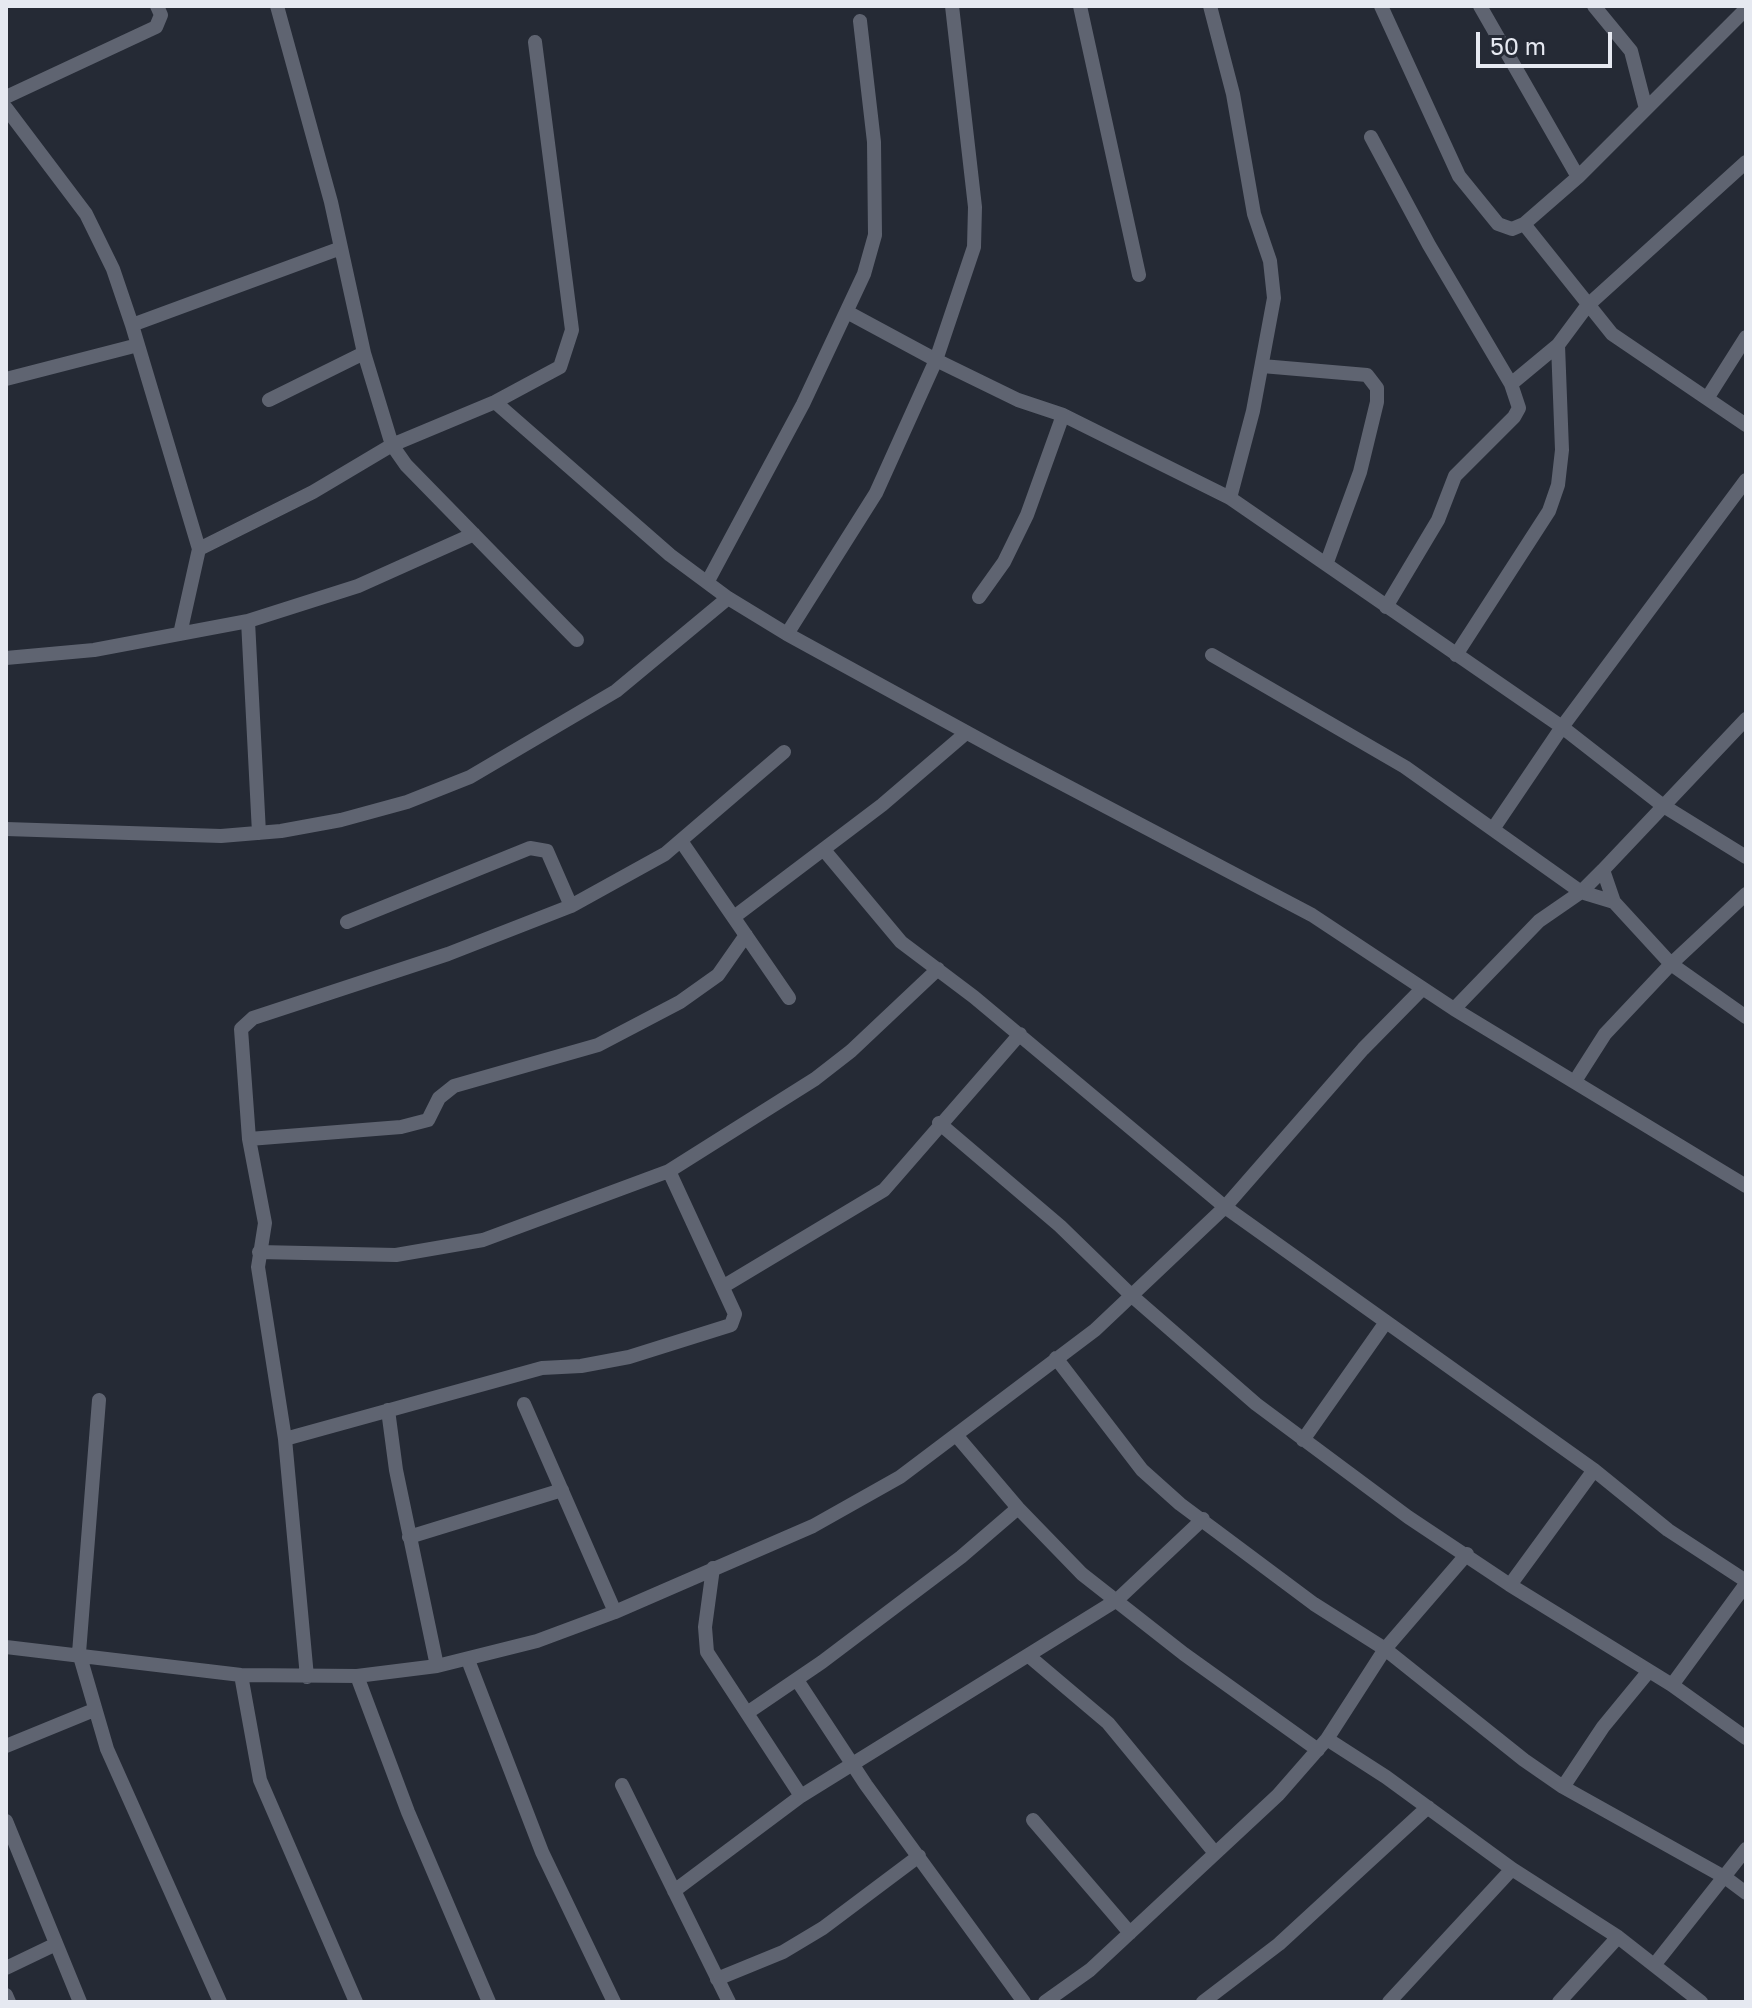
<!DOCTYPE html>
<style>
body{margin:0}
#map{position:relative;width:1752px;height:2008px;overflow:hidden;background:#252a35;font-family:"Golos Text",sans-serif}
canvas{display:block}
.frame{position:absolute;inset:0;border:8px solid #e6e9f1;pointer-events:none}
.scale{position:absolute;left:1476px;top:32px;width:136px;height:36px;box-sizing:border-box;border:4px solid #e6e9f1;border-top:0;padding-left:10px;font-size:24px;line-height:28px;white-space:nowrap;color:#e6e9f1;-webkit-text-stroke:6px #252a35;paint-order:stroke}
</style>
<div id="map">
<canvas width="1752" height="2008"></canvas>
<div class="frame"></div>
<div class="scale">50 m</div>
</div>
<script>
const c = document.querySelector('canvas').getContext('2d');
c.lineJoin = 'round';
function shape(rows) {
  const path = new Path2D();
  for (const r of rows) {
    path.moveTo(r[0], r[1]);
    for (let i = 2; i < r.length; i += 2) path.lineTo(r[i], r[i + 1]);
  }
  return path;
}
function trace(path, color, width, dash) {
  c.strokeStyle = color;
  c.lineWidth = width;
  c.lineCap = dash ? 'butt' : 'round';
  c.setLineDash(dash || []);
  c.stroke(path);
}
trace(shape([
 [277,6,331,202,364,353,392,445,406,465,577,640],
 [1080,6,1139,275],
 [1210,6,1233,94,1254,214,1270,261,1274,298,1253,411,1230,498],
 [1381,6,1459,176,1498,224,1512,229,1524,224,1578,177,1746,9],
 [1480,6,1578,177],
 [1594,6,1631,51,1646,109],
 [6,97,156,27,161,15,157,6],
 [6,108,86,214,113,269,132,325,199,549,180,634],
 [1371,137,1429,245,1511,384,1519,408,1514,417,1455,476,1438,520,1386,607],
 [1524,224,1612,334,1746,425],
 [847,312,936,360,1018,400,1063,415,1230,498,1562,727,1662,805,1746,857],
 [132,325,341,248],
 [1262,366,1367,375,1377,388,1377,402,1360,472,1327,562],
 [6,379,138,345],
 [1511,384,1558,345,1587,306,1746,162],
 [1708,397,1746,337],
 [269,400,364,353],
 [495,402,670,555,728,598,787,634,1006,754,1312,915,1454,1009,1746,1186],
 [199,549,313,492,392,445,495,402,560,367,572,330,535,42],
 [708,581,803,404,864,274,875,235,874,142,860,21],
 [979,597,1004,562,1027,515,1063,415],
 [248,621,259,833],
 [787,634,876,493,936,360,974,247,975,207,952,6],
 [1212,655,1405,767,1581,892,1614,902],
 [1456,655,1549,511,1558,485,1562,450,1558,345],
 [6,658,94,650,248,621,358,586,474,534],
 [6,829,221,836,281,831,341,820,407,802,470,777,616,691,728,598],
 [1493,829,1562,727,1746,480],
 [681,841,789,998],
 [824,850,901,942,974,997,1225,1207,1594,1470,1668,1530,1746,1581],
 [1603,870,1614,902,1671,964,1746,1017],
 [734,917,882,805,966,733],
 [347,922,530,848,547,851,571,906],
 [1454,1009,1539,921,1581,892,1603,870,1746,719],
 [1575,1081,1605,1034,1671,964,1746,894],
 [939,1123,1060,1226,1132,1296,1256,1404,1408,1517,1510,1585,1672,1685,1746,1738],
 [249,1139,401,1127,428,1120,439,1098,454,1086,598,1045,680,1002,718,975,746,935],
 [259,1252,396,1255,483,1240,669,1171,815,1079,851,1051,938,969],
 [724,1286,884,1190,1020,1034],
 [1056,1358,1142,1470,1180,1504,1314,1604,1385,1649,1524,1760,1563,1787,1726,1878,1746,1893],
 [99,1400,79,1653,107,1749,220,2002],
 [524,1404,615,1612],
 [388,1410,396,1470,437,1666],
 [956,1435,1018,1508,1082,1574,1184,1654,1318,1750],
 [285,1439,542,1368,581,1366,629,1357,731,1325,735,1314,669,1171],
 [1303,1440,1386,1322],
 [409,1537,562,1490],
 [713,1568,705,1627,707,1652,801,1796],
 [1510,1585,1594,1470],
 [6,1647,241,1675,357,1676,437,1666,537,1641,615,1612,813,1526,900,1477,1095,1330,1225,1207,1363,1049,1422,989],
 [1030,1657,1108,1723,1215,1853],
 [468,1660,542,1852,614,2002],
 [241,1675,260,1780,356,2002],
 [357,1676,408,1812,489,2002],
 [307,1677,285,1439,258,1267,265,1223,249,1139,241,1029,253,1018,448,954,571,906,665,854,784,752],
 [797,1680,866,1785,1024,2002],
 [1672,1685,1746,1584],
 [747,1713,822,1662,961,1557,1018,1508],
 [1327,1739,1386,1777,1512,1869,1618,1937,1701,2002],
 [6,1746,94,1710],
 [622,1785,729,2002],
 [1563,1787,1603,1727,1649,1671],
 [1033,1820,1130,1933],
 [6,1821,80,2002],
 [674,1891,801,1796,1117,1600,1203,1519],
 [1655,1964,1746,1849],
 [6,1968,54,1945],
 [717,1979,783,1952,823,1928,919,1856],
 [6,1995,9,2002],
 [1045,2002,1090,1970,1278,1795,1327,1739,1385,1649,1467,1554],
 [1203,2002,1279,1944,1428,1807],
 [1389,2002,1512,1869],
 [1559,2002,1618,1937]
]), '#5f6471', 14);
</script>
